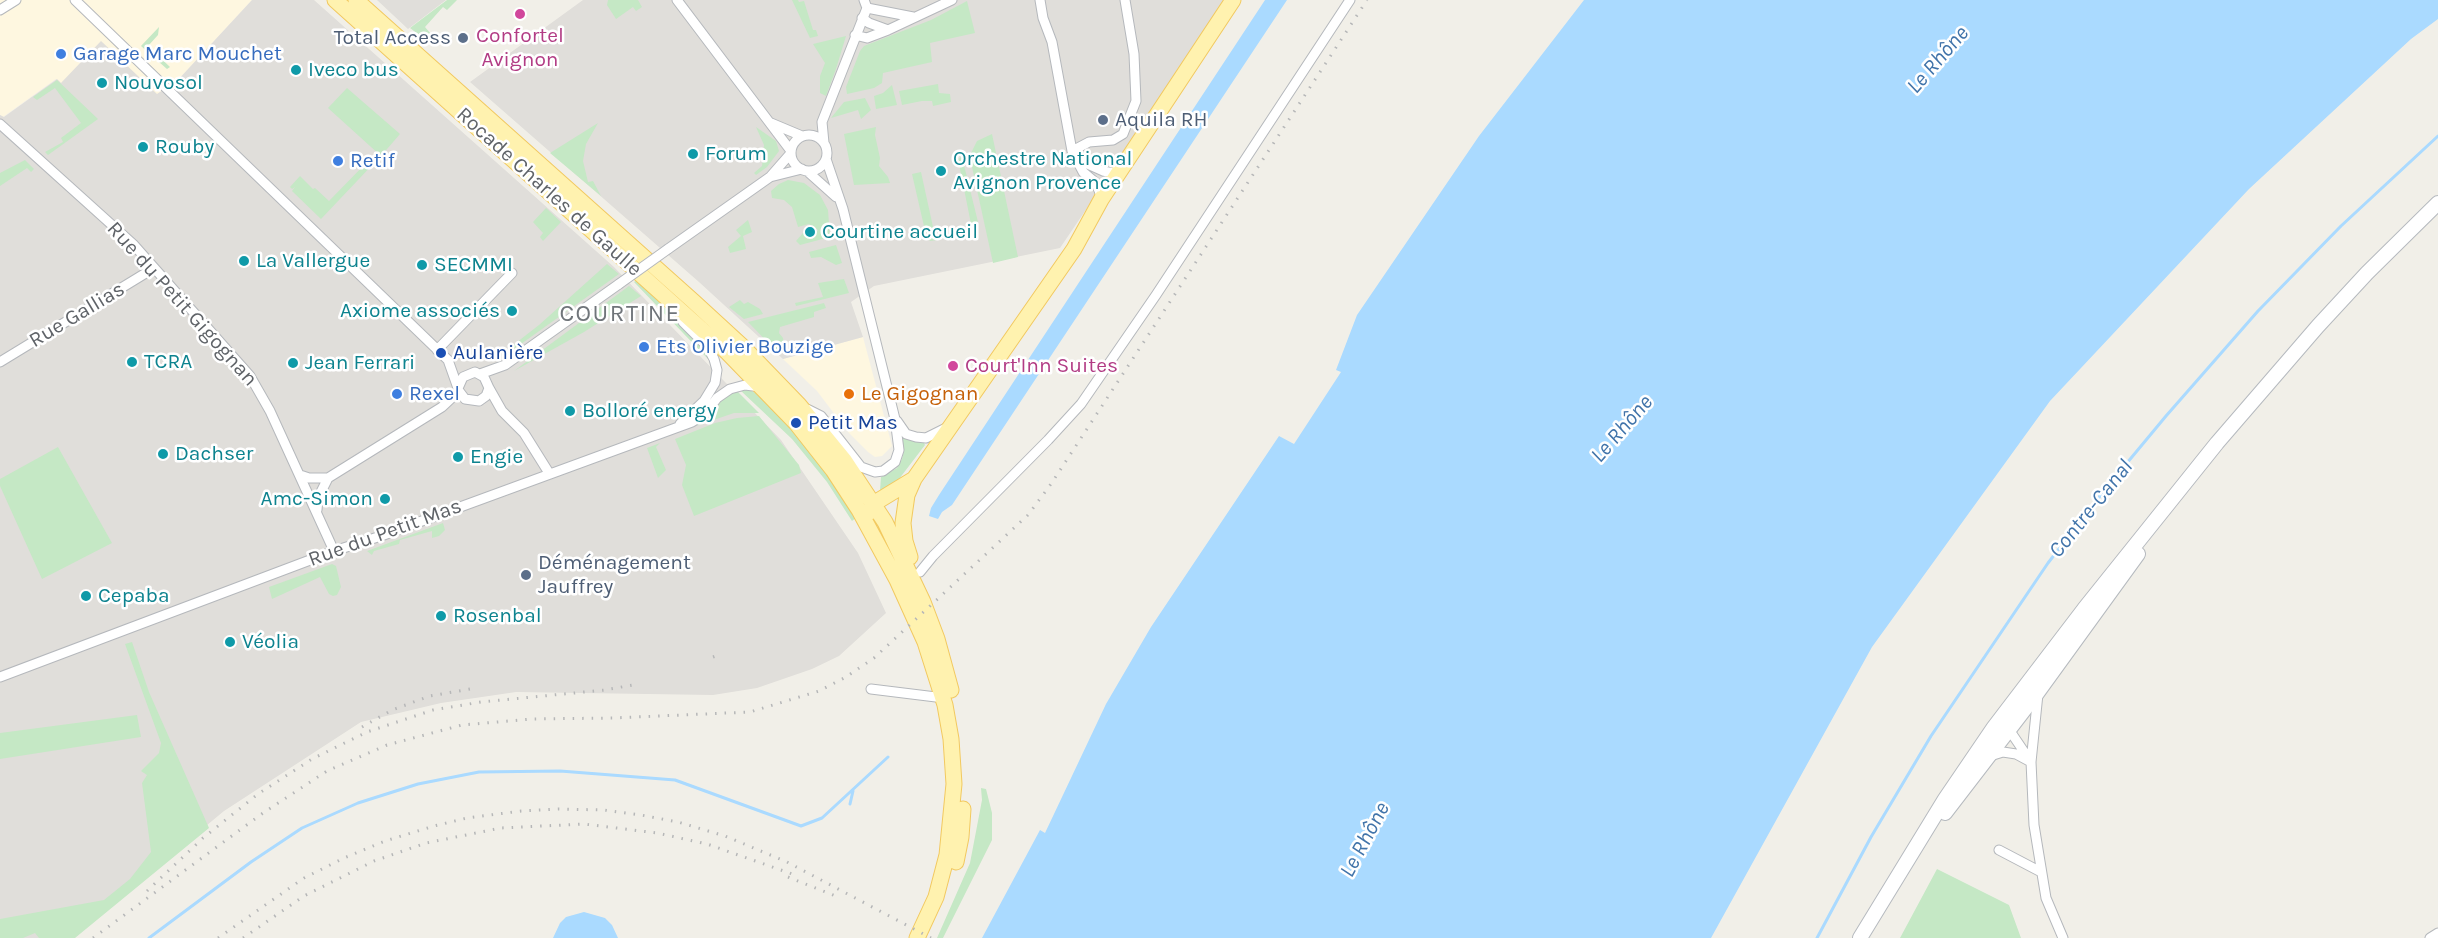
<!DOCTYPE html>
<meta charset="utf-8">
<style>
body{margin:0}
canvas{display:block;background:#f1efe8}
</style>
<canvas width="2438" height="938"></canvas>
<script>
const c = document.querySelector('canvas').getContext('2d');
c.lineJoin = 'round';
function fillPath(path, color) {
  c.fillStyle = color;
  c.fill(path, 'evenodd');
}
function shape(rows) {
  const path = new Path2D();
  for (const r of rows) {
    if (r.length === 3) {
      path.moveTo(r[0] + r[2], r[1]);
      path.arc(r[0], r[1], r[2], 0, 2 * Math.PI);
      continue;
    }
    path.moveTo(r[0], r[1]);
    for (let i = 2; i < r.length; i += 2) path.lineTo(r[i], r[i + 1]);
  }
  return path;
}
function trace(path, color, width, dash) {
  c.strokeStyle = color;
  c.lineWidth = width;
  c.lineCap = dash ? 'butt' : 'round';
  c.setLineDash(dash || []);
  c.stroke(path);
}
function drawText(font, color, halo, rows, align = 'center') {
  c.font = font + ' Karla,sans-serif';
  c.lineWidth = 5;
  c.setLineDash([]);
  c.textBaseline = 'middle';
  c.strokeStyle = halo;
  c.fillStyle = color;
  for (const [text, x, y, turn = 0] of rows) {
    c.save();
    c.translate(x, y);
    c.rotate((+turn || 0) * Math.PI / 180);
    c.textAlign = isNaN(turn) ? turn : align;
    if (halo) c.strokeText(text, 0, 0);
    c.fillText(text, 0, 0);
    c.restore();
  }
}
fillPath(shape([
 [0,0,252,0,177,81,156,95,61,83,56,79,3,117,0,115],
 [863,337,892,446,882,456,875,457,868,452,849,433,817,391,783,359]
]), '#fef7e0');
fillPath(shape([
 [252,0,314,0,614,267,781,440,858,553,886,613,839,656,812,669,757,688,713,695,516,692,441,703,361,722,224,811,71,938,0,938,0,115,4,117,57,79,61,83,101,41,157,94,177,81],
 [377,0,446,0,408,29],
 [583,0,1228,0,1060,248,874,286,851,302,863,337,783,359,699,282,470,82]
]), '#e0deda');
fillPath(shape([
 [447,0,457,0,447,10,443,7,425,27,431,34,426,40,410,28],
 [608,0,638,0,642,7,636,11,633,7,616,19,607,5],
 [792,0,798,0,799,2,804,1,813,30,816,30,818,36,810,38],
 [967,1,975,33,930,43,932,62,883,73,882,83,874,88,847,94,846,87,860,51,864,46,931,20],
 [159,27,158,35,148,46,170,67,167,69,141,46],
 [846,36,836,69,826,96,820,93,820,76,825,63,813,44],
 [57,80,98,119,48,155,45,152,63,142,61,138,81,123,55,88,37,100,33,97],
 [938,84,939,93,950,94,951,102,933,106,932,101,922,101,902,105,899,91],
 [892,85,897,105,876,109,874,96,883,93],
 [347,88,400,134,381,156,328,108],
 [865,98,871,110,861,119,858,110,831,118,844,102],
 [598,123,586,144,583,161,588,182,593,181,601,196,550,153],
 [756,127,776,141,779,151,767,167,756,175,754,173,762,166,764,145],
 [876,127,875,135,880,158,879,166,888,177,890,183,854,185,844,134],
 [992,134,1018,257,993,263,972,167,971,153,977,141],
 [372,157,376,161,321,219,292,191,295,187,292,189,290,187,300,176,313,189,315,188,329,201],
 [962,157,978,222,975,227,972,229,958,159],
 [25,160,34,169,31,172,27,168,0,186,0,173],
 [921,172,935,236,941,237,937,240,930,241,926,235,912,174],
 [788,180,804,183,820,195,828,210,830,237,800,245,796,241,803,233,812,239,818,230,809,224,798,227,792,207,784,200,772,198,771,191,779,184],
 [546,208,561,222,543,241,540,237,543,233,533,222],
 [748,220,752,232,743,236,746,249,730,253,728,247,741,236,736,230],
 [836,245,842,263,836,265,821,257,811,258,809,252],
 [607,264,619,274,514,349,512,346,539,325],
 [844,279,849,293,796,306,795,303,823,297,818,283],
 [637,280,704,347,710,358,708,359,634,282],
 [629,286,641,296,584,332,514,371],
 [740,300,744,304,748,302,760,309,763,314,744,319,729,307],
 [824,303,826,308,814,312,814,317,780,327,779,333,783,338,784,345,780,355,748,322],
 [743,388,762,395,820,462,857,517,852,521,827,482,792,439,740,390],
 [737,391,759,413,734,413,696,426,708,418,726,395],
 [759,416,799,465,801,473,694,516,682,485,686,465,675,439,715,423,737,418],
 [900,435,923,441,925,445,896,483,880,491,881,477,897,468,902,459,904,450],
 [660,443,656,447,666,470,658,478,647,448],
 [58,447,112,543,42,579,0,486,0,479],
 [443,523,445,530,439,536,432,538,432,531,400,540,399,544,374,551,372,555,367,551],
 [332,564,336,566,341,587,337,595,333,596,329,594,320,577,272,599,269,587],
 [132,642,149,692,209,828,75,938,39,938,35,933,23,938,0,938,0,919,104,900,130,879,151,852,142,783,147,775,141,771,159,753,161,743,125,644],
 [137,715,141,737,0,759,0,733],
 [981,788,986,789,992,813,992,840,943,938,937,938,970,863,982,800],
 [1937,869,2009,905,2021,938,1900,938]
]), '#c5e8c5');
fillPath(shape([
 [1265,0,1287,0,952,505,942,512,938,519,929,516,931,508,939,495],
 [1584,0,2438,0,2438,19,2411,39,2249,189,2050,401,1872,647,1711,938,982,938,1040,830,1045,833,1106,704,1151,627,1279,436,1294,444,1341,372,1336,370,1357,315,1479,136],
 [584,912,605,918,612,925,618,938,553,938,560,923,566,917]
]), '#aadaff');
trace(shape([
 [850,804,853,791],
 [149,938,251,862,302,828,358,803,418,784,479,772,560,771,675,780,801,826,822,818,888,757],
 [1817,938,1871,837,1931,736,2048,563,2107,487,2166,416,2258,311,2341,226,2438,136]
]), '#aadaff', 3);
const minor = shape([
 [75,0,448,360,459,391,465,399,479,401,486,396,489,388,484,377,475,372,463,377,459,386],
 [677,0,791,151],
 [1040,0,1043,18,1052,42,1072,151,1083,172,1096,183,1102,198],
 [867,8,913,17],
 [0,10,16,0],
 [862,18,869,23,888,30,952,0],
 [855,35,867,38,888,30],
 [771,123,802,136],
 [0,124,133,244,250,376,270,411,334,551],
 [809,153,18],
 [824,143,822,122,867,8,864,0],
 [1072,151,1089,142,1113,140,1123,134,1136,101,1134,54,1125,0],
 [1076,159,1103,171,1118,174],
 [807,171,836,197],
 [770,177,802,169],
 [668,249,770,177,791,153],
 [437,350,512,273],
 [0,362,154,268],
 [480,374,505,365,619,284],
 [489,388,502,411,524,433,549,473],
 [807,409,821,416,861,467,875,472,883,471,895,462,899,450,895,419,843,209,826,159],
 [897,421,906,434,916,437,926,438,946,428],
 [680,424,704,401,715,383,717,370,714,359,707,346,683,322],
 [300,475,309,478,328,478],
 [317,510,318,498,328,478,442,407,459,391],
 [920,572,933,556,1048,440,1081,404,1156,295,1350,0],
 [0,677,334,551,381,536,692,422,705,414,717,398,730,389,745,385,761,387],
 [871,689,944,698],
 [2038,694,2031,762,2034,825,2046,898,2063,938],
 [2010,726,2010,731,2031,762],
 [1990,756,2003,752,2016,754,2029,761],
 [1999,850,2041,872],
 [2430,938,2438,933]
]);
const secondary = shape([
 [1945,813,2038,692,2138,554],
 [1860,938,1945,799,1994,727,2084,609,2217,443,2318,326,2367,273,2438,203]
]);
const primary = shape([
 [335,0,728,353,796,423,833,470,859,510,897,580,925,642,945,705,951,739,954,784,947,855,936,897,917,938],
 [356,0,693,301,743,347,799,405,844,460,885,522,923,602,937,639,951,690],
 [870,512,873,504,914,479],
 [910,557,905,541,903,523,907,495,914,479,1074,249,1102,198,1233,0],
 [956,862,961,837,963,809]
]);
trace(minor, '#b5b8bc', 11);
trace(secondary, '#b6babf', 16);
trace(primary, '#f2c960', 17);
trace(minor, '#fff', 9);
trace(secondary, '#fff', 14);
trace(primary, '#fff2af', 15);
trace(shape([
 [713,657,721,654],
 [362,727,392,710,430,696,470,689],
 [788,877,838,897],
 [147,891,203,838,258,794,312,759,367,732,433,710,481,702,605,690,638,684],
 [93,938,263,813,327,771,387,745,462,725,532,719,613,718,750,712,819,691,846,677,874,658,1028,515,1051,484,1367,0],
 [218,938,304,878,344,858,385,841,434,826,467,818,521,811,558,809,604,810,641,815,678,822,725,836,787,862,931,938],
 [243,938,304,896,374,861,426,843,501,828,584,824,657,833,707,844,798,876]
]), '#b6b7b8', 3, [1.5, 8]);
const minorBridge = shape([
 [619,284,668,249]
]);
trace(minorBridge, '#b5b8bc', 11, []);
trace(minorBridge, '#fff', 9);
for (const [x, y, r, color] of [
 [520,14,6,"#d1479c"],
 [463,38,6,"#5c6f8a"],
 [61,54,6,"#3f7fe0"],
 [296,70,6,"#0f9aa8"],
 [102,83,6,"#0f9aa8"],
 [1103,120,6,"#5c6f8a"],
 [143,147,6,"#0f9aa8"],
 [693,154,6,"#0f9aa8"],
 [338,161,6,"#3f7fe0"],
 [941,171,6,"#0f9aa8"],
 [810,232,6,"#0f9aa8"],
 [244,261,6,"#0f9aa8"],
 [422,265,6,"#0f9aa8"],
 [512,311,6,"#0f9aa8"],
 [644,347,6,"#3f7fe0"],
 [441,353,6,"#1a4fb4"],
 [132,362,6,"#0f9aa8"],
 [293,363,6,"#0f9aa8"],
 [953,366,6,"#d1479c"],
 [397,394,6,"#3f7fe0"],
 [849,394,6,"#e8710a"],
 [570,411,6,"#0f9aa8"],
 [796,423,6,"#1a4fb4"],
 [163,454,6,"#0f9aa8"],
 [458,457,6,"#0f9aa8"],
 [385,499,6,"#0f9aa8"],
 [526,575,6,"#5c6f8a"],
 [86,596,6,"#0f9aa8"],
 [441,616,6,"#0f9aa8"],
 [230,642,6,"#0f9aa8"]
]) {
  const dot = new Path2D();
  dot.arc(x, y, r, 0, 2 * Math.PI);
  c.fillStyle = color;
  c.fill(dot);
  trace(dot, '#fff', 2);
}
drawText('21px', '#b23c85', '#fff', [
 ["Confortel",520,36],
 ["Avignon",520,60],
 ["Court'Inn Suites",965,366,"left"]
]);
drawText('21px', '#4e5e75', '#fff', [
 ["Total Access",451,38,"right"],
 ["Aquila RH",1115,120],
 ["Déménagement",538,563],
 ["Jauffrey",538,587]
], 'left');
drawText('21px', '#366cbe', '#fff', [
 ["Garage Marc Mouchet",73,54],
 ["Retif",350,161],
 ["Ets Olivier Bouzige",656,347],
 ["Rexel",409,394]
], 'left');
drawText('21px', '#0d838f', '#fff', [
 ["Iveco bus",308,70],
 ["Nouvosol",114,83],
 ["Rouby",155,147],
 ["Forum",705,154],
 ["Orchestre National",953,159],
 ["Avignon Provence",953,183],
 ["Courtine accueil",822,232],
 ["La Vallergue",256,261],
 ["SECMMI",434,265],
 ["Axiome associés",500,311,"right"],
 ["TCRA",144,362],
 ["Jean Ferrari",305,363],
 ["Bolloré energy",582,411],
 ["Dachser",175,454],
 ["Engie",470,457],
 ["Amc-Simon",373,499,"right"],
 ["Cepaba",98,596],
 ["Rosenbal",453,616],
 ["Véolia",242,642]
], 'left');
drawText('21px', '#5f6368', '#fff', [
 ["Rocade Charles de Gaulle",549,192,42],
 ["Rue du Petit Gigognan",182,304,48],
 ["Rue Gallias",77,315,-31],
 ["Rue du Petit Mas",385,533,-20]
]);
drawText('21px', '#164399', '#fff', [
 ["Aulanière",453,353],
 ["Petit Mas",808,423]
], 'left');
drawText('21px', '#c56008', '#fff', [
 ["Le Gigognan",861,394]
], 'left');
drawText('italic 22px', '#4174aa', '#fff', [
 ["Le Rhône",1938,60,-49],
 ["Le Rhône",1622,429,-49],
 ["Contre-Canal",2091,509,-51],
 ["Le Rhône",1365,840,-62]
]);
c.letterSpacing = '1.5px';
drawText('24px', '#70757a', '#fff', [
 ["COURTINE",620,314]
]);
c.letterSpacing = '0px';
</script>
